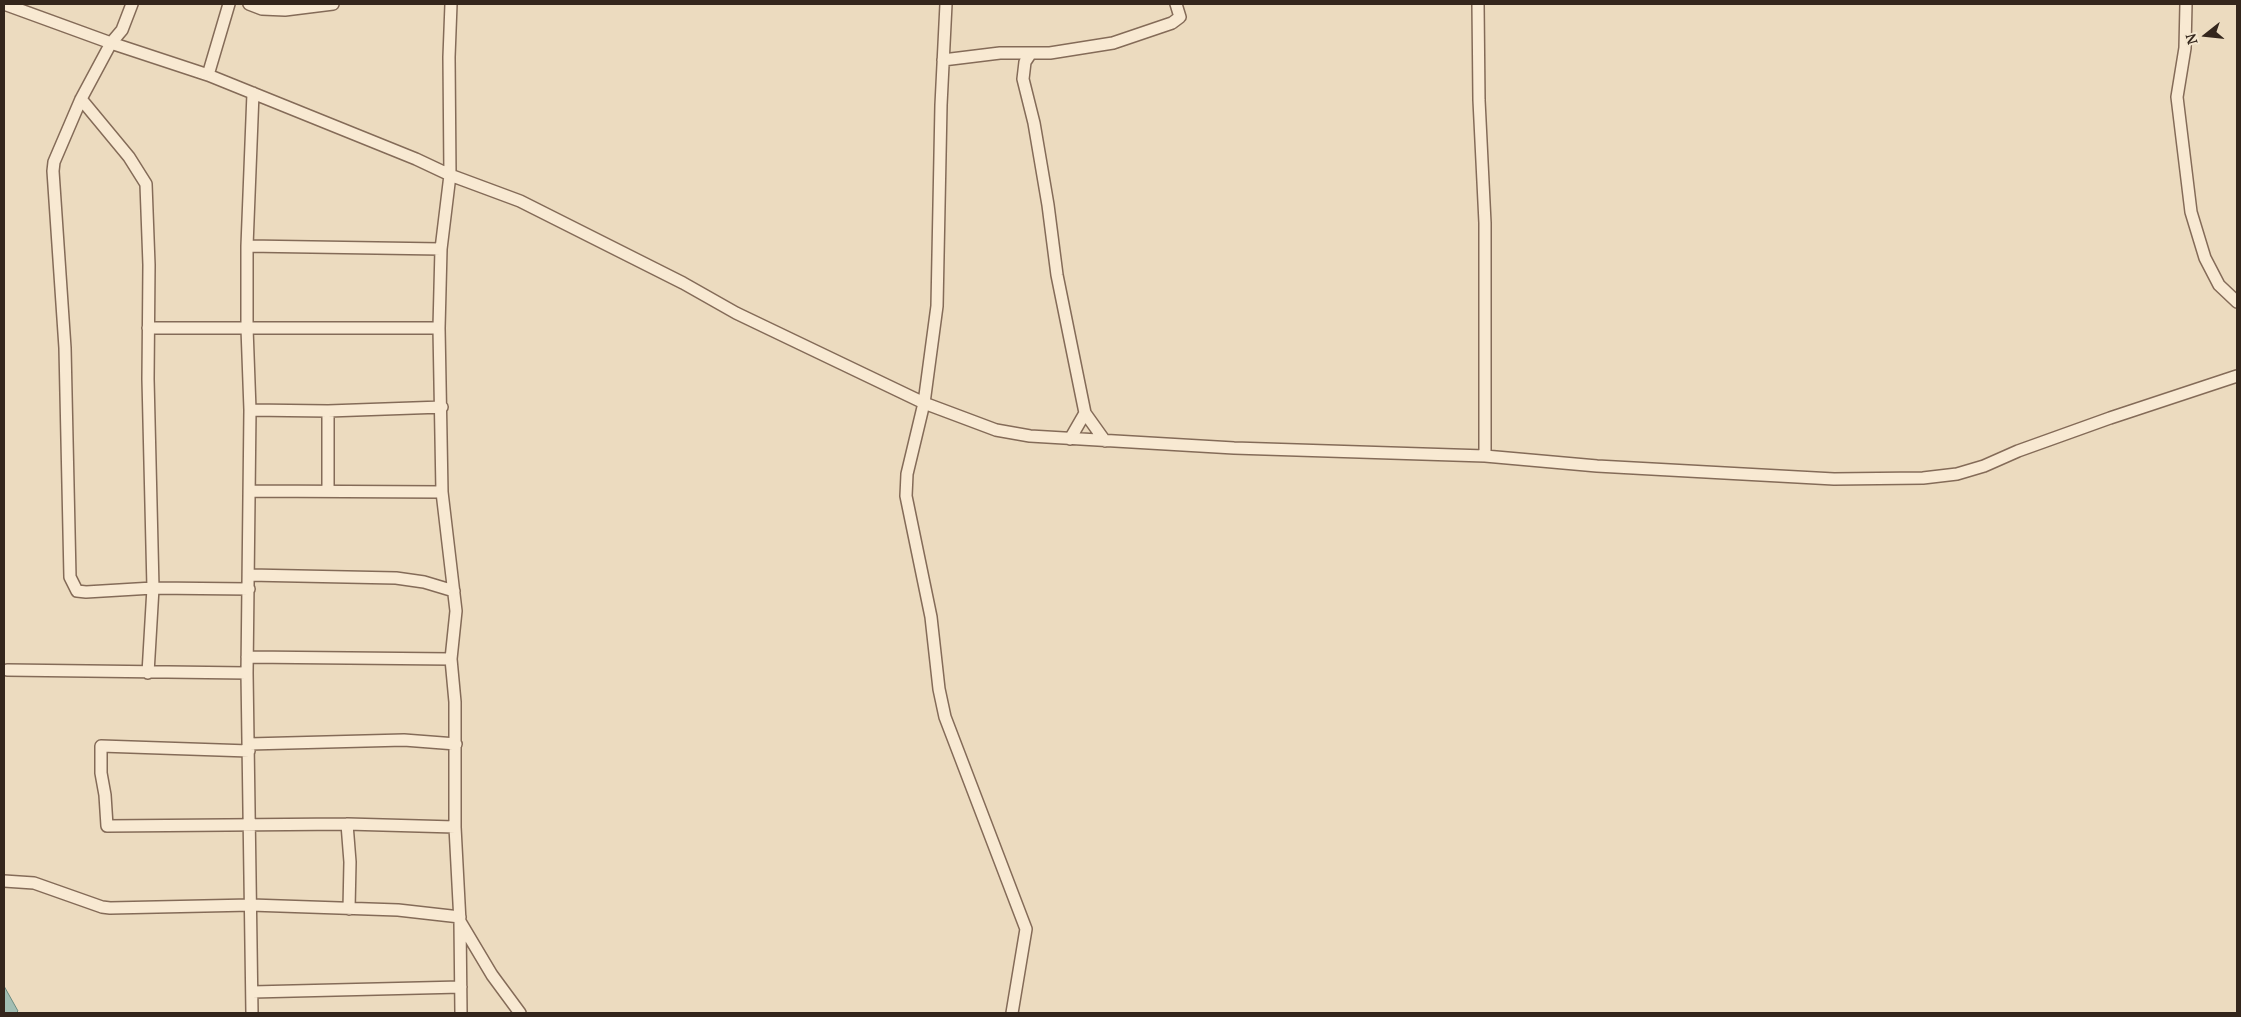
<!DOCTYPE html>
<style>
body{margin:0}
#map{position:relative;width:2241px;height:1017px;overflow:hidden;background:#ecdbbf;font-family:"PT Serif",serif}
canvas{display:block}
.frame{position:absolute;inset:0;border:5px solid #34261c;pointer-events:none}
.north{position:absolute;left:2181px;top:10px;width:50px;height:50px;-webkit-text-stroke:4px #f4e6ce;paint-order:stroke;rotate:254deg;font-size:14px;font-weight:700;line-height:20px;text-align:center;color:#34261c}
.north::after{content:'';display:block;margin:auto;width:18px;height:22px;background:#34261c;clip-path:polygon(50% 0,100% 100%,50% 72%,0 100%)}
</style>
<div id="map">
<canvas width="2241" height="1017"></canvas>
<div class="frame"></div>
<div class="north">N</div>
</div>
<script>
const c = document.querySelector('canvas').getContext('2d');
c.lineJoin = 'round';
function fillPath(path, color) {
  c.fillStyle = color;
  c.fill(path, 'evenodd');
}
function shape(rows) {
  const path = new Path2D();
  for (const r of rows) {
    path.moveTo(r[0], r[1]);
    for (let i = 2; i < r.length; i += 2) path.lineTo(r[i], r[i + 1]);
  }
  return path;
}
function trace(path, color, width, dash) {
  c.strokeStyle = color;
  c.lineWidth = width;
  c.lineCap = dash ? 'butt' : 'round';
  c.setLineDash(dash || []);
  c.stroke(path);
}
const water = shape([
 [4,986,18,1011,16,1013,4,1013,4,986]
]);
fillPath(water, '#a2beb3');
trace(water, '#6a8b80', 1);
const minor = shape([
 [4,4,111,43,208,75,416,159,450,175,520,201,683,283,736,313,924,403,996,430,1030,436,1234,448,1485,456,1597,466,1834,479,1923,478,1957,474,1984,466,2018,451,2110,418,2237,376],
 [132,4,122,30,111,43,81,99,54,162,53,171,65,348,70,577,77,591,86,592,153,588,249,589],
 [249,4,262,9,285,10,333,4],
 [451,4,449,57,450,175,441,249,439,328,442,492,456,611,451,659,455,702,455,827,460,922,461,1013],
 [946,4,941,105,937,306,924,403,907,474,906,496,931,617,939,689,945,717,1026,929,1012,1013],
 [1478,4,1479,100,1485,223,1485,456],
 [2186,4,2185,48,2177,97,2191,212,2205,258,2219,285,2237,302],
 [1031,53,1025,62,1023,79,1034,123,1048,205,1057,275,1085,413,1070,439],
 [943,60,1000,53,1050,53,1113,43,1172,23,1180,17,1176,4],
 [208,75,229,4],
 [81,99,129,157,146,184,149,265,148,379,153,588,148,673],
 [247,246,441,249],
 [148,328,439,328],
 [250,410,328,411,442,407],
 [1085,413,1105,441],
 [249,491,442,492],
 [328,491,328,411],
 [249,575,396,578,424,582,454,591],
 [247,657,451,659],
 [7,670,247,673],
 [249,744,404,740,456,744],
 [249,751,101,746,101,773,105,795,107,826,347,824,455,827],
 [347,824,350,862,349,909],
 [4,881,34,883,102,907,110,908,251,905,398,910,460,917],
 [461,923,492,975,520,1013],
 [252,992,461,987],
 [252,1013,247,673,250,410,247,328,247,246,253,93]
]);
trace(minor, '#846b58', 14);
trace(minor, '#f8e9d2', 11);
</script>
